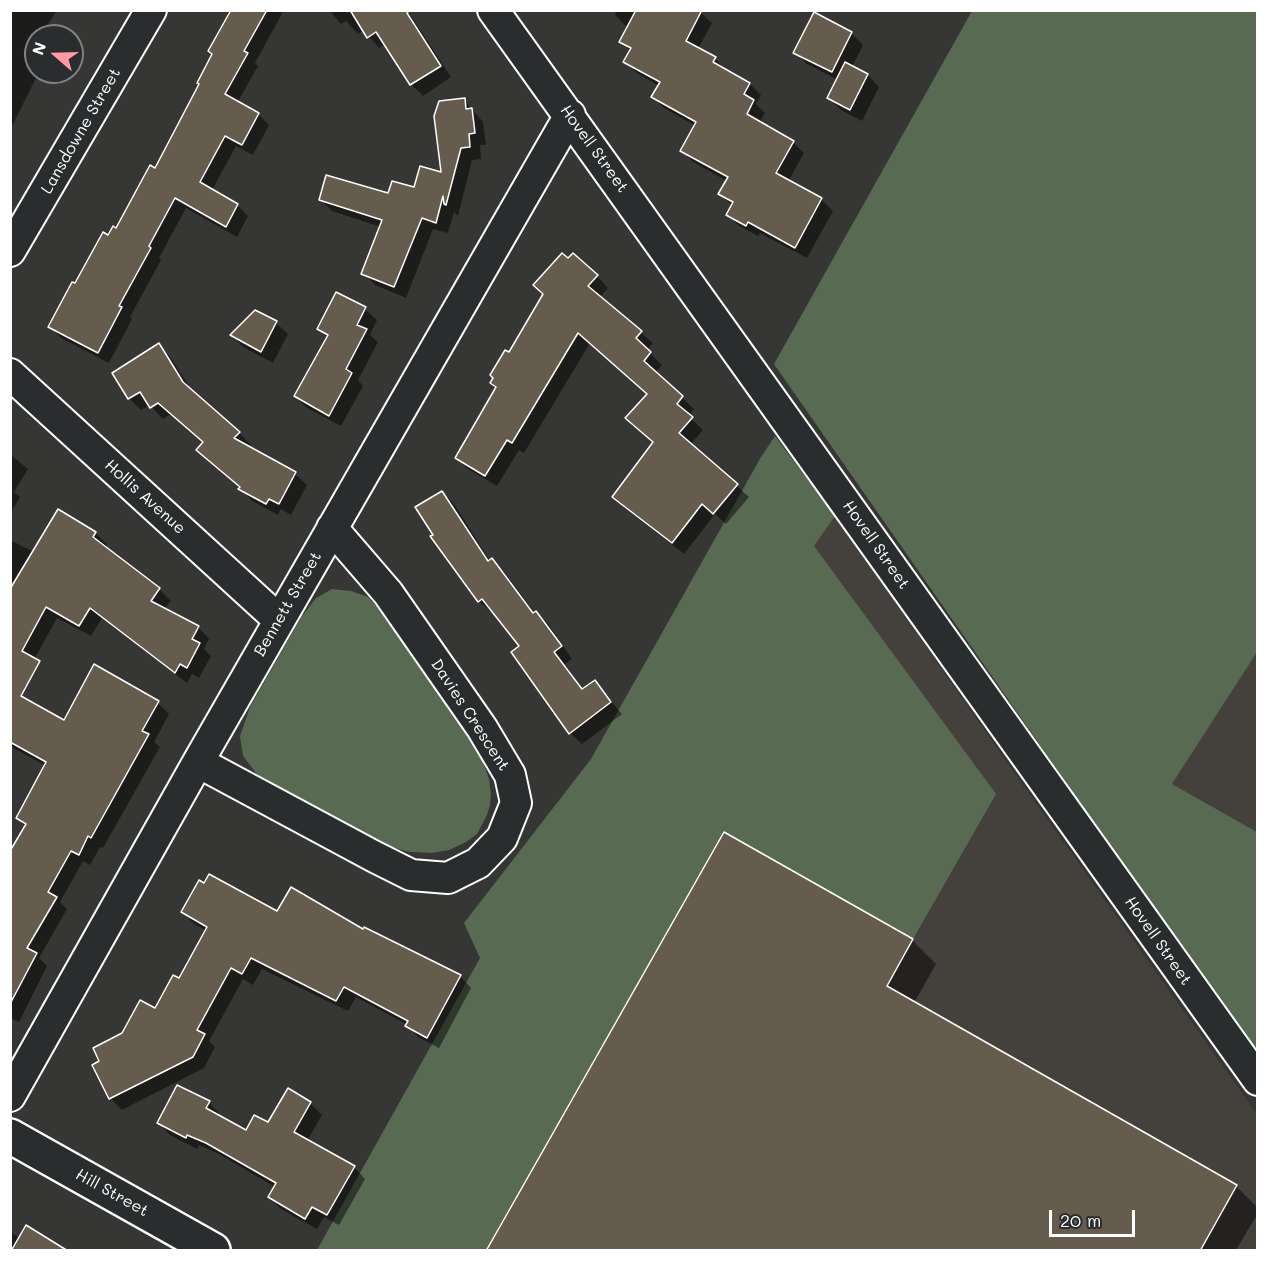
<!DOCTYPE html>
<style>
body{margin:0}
#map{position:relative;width:1268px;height:1261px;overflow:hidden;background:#363634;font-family:Mali,sans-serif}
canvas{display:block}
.frame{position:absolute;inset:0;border:12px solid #fff;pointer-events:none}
.north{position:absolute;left:24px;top:24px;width:60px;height:60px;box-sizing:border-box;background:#2a2d2e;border:2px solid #7f8182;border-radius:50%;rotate:290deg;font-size:16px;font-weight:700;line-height:24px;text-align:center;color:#fff}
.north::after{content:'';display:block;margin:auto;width:21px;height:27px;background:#ff9aa2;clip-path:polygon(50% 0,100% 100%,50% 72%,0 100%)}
.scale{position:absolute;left:1049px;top:1210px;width:86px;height:27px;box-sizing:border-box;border:3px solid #fff;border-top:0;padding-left:8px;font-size:18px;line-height:21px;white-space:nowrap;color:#fff;-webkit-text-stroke:4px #2a2d2e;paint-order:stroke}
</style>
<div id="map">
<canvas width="1268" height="1261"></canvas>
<div class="frame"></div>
<div class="north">N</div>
<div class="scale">20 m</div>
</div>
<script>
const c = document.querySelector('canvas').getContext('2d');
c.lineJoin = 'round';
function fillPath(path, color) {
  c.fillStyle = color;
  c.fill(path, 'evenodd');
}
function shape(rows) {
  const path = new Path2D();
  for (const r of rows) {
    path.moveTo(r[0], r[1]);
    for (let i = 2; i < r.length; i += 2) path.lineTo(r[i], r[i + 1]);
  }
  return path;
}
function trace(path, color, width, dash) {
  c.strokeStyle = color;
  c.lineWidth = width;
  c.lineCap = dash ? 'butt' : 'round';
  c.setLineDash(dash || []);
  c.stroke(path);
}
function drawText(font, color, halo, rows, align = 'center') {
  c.font = font + ' Mali,sans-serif';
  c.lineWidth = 4.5;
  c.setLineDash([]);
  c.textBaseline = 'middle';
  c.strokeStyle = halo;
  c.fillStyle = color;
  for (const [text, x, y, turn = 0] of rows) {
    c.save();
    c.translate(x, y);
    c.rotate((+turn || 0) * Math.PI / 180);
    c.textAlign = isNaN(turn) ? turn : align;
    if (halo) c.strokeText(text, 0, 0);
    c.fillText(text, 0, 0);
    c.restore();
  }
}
fillPath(shape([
 [835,516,1032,798,1257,1114,1257,1250,352,1250,649,776],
 [1257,652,1257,832,1172,784]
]), '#44413c');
fillPath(shape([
 [972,11,1257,11,1257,652,1172,784,1257,832,1257,1062,1199,973,774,364],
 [775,436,835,516,814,546,996,794,913,939,724,832,486,1250,317,1250,480,958,464,923,591,759,761,457],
 [332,589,351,591,368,597,376,606,468,734,483,762,489,779,491,794,490,805,487,815,477,834,466,842,449,850,432,853,410,852,380,844,276,788,256,773,243,756,240,736,250,707,302,616,316,598]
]), '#596a53');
fillPath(shape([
 [12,10,57,10,41,36,36,36,36,72,39,72,10,130],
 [225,10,284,10,255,63,258,66,237,103,258,114,269,125,253,155,236,146,212,190,237,205,248,216,237,237,186,208,159,258,161,260,130,317,132,319,109,363,61,338,50,327,75,285,109,237,117,230,156,170,214,55,230,17],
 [329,10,407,10,451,77,423,96,411,84,385,44,379,48,364,30,358,34,346,21,341,24],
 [617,10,698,10,712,23,698,49,715,58,726,71,750,84,761,95,756,104,765,113,759,123,793,142,804,153,788,182,821,199,833,211,807,258,760,233,758,236,739,226,728,215,733,206,720,194,727,181,693,162,682,151,696,126,664,108,653,97,659,86,637,73,625,62,631,51,621,41,628,28,615,15],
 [851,33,863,45,852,67,868,75,879,87,862,121,841,110,829,98,838,80,807,64,795,52],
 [464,100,483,122,486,145,480,145,481,159,472,160,458,216,454,212,448,233,433,229,406,298,375,285,363,273,381,227,332,211,321,200,389,195,415,189,442,174],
 [597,276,608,288,600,297,653,343,647,350,662,365,655,373,694,409,688,416,703,430,690,445,749,497,726,524,715,514,684,554,625,508,614,496,654,443,648,395,590,343,524,453,519,450,497,486,468,469,456,457,497,388,509,355],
 [365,309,377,320,370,335,378,342,358,380,363,386,341,426,307,408,295,396,328,338,319,329],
 [255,311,276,323,288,334,273,363,243,347,232,335],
 [158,345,170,357,193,392,239,433,251,445,248,448,295,474,307,485,291,515,281,509,278,515,252,501,241,488,210,461,204,443,171,414,163,419,150,405,141,410,129,398],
 [10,454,28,469,14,492,20,497,10,514],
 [442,492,454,504,490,561,492,560,504,572,535,613,536,612,548,624,572,659,565,664,584,690,594,682,622,714,582,744,570,733,521,647,494,611,491,612,479,601,435,535],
 [95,533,107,544,105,547,159,589,171,601,164,609,198,627,209,639,204,649,211,656,199,678,192,674,187,683,102,618,91,636,57,618,30,667,10,656,10,540,34,552],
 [195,629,199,629,190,646,187,645],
 [10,692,64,722,158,703,169,714,154,742,160,747,103,848,100,847,90,865,83,861,60,902,67,909,39,958,47,966,19,1022,10,1018,10,930,26,827,17,818,46,766,10,746],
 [183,912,277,914,364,931,460,976,471,988,439,1048,418,1037,408,1025,356,997,348,1011,262,969,253,985,243,979,209,1041,215,1047,204,1068,122,1110,110,1098,101,1062,124,1034,156,1010,179,980,207,931,194,924],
 [912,940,936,964,914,1003,1236,1186,1258,1208,1258,1213,1236,1250,488,1250],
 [289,1090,310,1103,322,1115,307,1141,354,1167,365,1179,339,1225,324,1217,317,1229,281,1209,269,1197,275,1187,219,1154,199,1145,197,1149,170,1135,159,1123,209,1103,220,1114,219,1116,247,1132,269,1124],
 [10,1232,20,1238,62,1250,10,1250]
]), '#0007');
const building = shape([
 [231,10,267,10,244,51,248,53,225,94,259,113,242,145,225,136,200,182,238,204,226,227,175,198,149,246,151,248,119,306,122,307,98,353,48,327,72,282,75,283,103,232,108,235,113,226,116,228,150,165,155,168,199,84,197,83,212,54,208,51,231,10],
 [350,10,410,10,407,13,441,66,410,85,376,32,367,38,350,10],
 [636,10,702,10,686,41,716,57,713,62,750,83,744,94,754,100,747,114,794,141,776,173,822,198,795,248,748,222,746,226,726,215,733,202,718,194,728,177,680,151,696,122,651,97,660,82,623,62,631,48,619,42,636,10],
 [814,12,852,32,832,72,793,53,814,12],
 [845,62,868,74,850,110,827,98,845,62],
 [465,98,466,109,472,108,475,133,469,134,470,147,461,148,446,205,444,204,443,196,436,223,422,218,394,287,361,274,382,220,319,200,326,175,388,193,392,181,414,187,420,166,441,172,434,116,439,101,465,98],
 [562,253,568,258,573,253,598,275,588,286,642,331,636,338,651,352,644,361,683,396,677,404,693,417,679,433,738,484,713,514,702,504,672,543,612,497,653,442,625,418,647,394,578,333,512,443,507,440,485,476,455,458,496,387,490,383,493,378,490,375,505,350,509,352,543,294,533,285,562,253],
 [336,292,366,307,357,325,367,329,346,369,352,373,329,416,294,396,328,335,317,329,336,292],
 [255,310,277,321,261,352,230,335,255,310],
 [159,343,183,382,240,432,234,438,296,472,279,504,269,499,266,504,238,489,240,487,196,450,203,442,158,403,150,408,140,392,128,399,112,373,159,343],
 [442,491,488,561,492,558,533,613,536,611,562,646,554,652,582,689,595,680,611,702,569,734,511,652,519,646,482,599,478,602,430,536,433,535,415,507,442,491],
 [58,509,96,532,93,537,160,588,151,601,199,626,192,639,200,643,187,668,180,664,175,673,90,608,79,626,46,607,22,651,40,661,21,696,64,720,94,664,159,701,142,731,149,734,91,838,88,836,79,855,71,851,48,892,57,897,27,948,37,953,10,1004,10,851,26,824,16,818,46,762,10,742,10,589,58,509],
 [724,832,913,939,887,986,1237,1185,1200,1251,486,1251,724,832],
 [209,874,277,911,291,887,363,929,364,927,461,975,427,1038,405,1026,408,1021,344,987,336,1001,251,958,242,974,231,968,197,1030,205,1034,193,1057,109,1099,92,1065,99,1061,93,1048,122,1033,140,1000,155,1008,173,975,179,978,207,927,181,912,199,880,204,883,209,874],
 [177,1085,210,1101,206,1108,246,1130,254,1115,268,1122,288,1088,311,1102,294,1132,355,1166,327,1215,312,1207,305,1219,268,1197,276,1183,206,1143,187,1135,186,1138,157,1123,177,1085],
 [26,1225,68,1251,11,1251,26,1225]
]);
fillPath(building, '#655c4d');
trace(building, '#fff', 1.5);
const minor = shape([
 [493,10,1258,1080],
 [10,251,151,10],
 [10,374,279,620],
 [198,762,375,857,411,875,448,878,478,863,502,838,516,803,510,775,482,728,388,593,332,528],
 [10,1096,198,762,570,115]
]);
const tertiary = shape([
 [10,1136,213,1250]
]);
trace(minor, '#fff', 34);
trace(tertiary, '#fff', 38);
trace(minor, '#2a2d2e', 30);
trace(tertiary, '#2a2d2e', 33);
drawText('16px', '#fff', '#2a2d2e', [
 ["Lansdowne Street",81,131,-60],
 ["Hovell Street",594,149,54],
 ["Hollis Avenue",145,497,42],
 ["Hovell Street",876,545,55],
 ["Bennett Street",288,604,-60],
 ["Davies Crescent",470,715,57],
 ["Hovell Street",1158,941,55],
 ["Hill Street",112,1193,29]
]);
</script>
